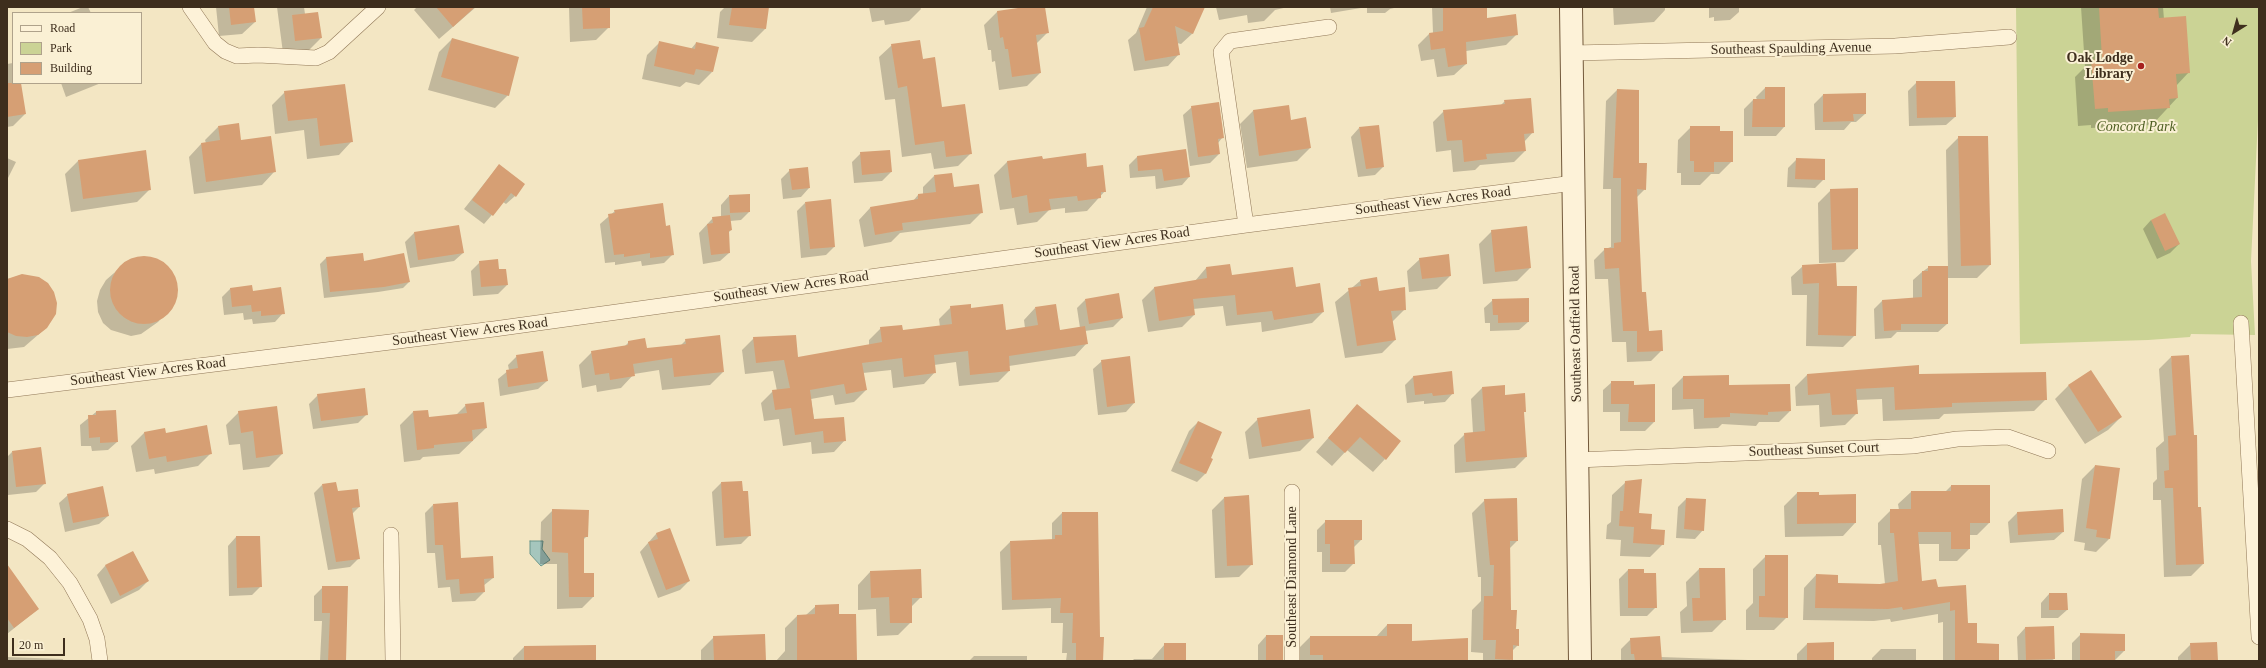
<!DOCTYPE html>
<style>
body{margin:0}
#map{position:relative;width:2266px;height:668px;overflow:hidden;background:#f3e6c3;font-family:Georgia,serif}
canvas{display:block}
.frame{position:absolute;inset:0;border:8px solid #3e2e1d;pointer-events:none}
.legend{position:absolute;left:12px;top:12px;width:130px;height:72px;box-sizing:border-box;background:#faf0d4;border:1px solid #afa28b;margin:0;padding:5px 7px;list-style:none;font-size:12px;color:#3e2e1d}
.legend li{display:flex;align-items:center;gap:8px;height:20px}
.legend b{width:20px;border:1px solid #afa28b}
.north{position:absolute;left:2214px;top:12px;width:40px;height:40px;-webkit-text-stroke:3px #faf0d4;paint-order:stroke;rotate:217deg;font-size:11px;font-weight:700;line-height:16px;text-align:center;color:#3e2e1d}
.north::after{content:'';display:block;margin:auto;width:14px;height:18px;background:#3e2e1d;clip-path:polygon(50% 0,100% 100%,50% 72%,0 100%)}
.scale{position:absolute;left:12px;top:638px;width:53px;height:18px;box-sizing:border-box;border:2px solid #3e2e1d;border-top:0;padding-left:5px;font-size:12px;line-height:14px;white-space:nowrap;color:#3e2e1d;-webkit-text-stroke:3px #faf0d4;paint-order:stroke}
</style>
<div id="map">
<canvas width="2266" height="668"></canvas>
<div class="frame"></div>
<ul class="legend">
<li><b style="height:5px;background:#fdf2d8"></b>Road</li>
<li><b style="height:11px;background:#cbd395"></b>Park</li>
<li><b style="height:11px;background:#d69f74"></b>Building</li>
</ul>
<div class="north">N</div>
<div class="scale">20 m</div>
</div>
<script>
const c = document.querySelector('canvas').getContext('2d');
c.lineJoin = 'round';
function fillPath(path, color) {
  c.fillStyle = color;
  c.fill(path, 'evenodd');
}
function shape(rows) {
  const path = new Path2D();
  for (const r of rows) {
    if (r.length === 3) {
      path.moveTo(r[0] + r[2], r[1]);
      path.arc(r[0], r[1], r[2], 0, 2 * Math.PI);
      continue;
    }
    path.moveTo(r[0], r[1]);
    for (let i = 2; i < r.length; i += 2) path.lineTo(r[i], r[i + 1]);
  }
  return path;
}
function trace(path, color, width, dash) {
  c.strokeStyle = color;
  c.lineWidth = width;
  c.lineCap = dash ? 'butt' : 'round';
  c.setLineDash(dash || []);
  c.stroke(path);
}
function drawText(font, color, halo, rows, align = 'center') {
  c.font = font + ' Georgia,serif';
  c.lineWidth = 4;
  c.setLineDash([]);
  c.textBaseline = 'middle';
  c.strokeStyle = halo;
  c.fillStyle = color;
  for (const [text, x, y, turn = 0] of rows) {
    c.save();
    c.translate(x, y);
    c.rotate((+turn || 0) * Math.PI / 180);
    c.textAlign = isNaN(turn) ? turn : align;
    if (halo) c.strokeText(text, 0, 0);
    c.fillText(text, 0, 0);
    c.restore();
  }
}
fillPath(shape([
 [2016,7,2259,7,2259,99,2251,261,2255,335,2191,334,2190,337,2148,340,2020,344]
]), '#cbd395');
const water = shape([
 [530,541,543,541,542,549,550,560,541,566,530,554,530,541]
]);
fillPath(water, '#a5c6bd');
trace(water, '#6b968c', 1);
fillPath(shape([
 [83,7,88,7,91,13,68,13],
 [216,7,259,7,253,8,255,22,242,34,219,36],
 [277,7,304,7,305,14,321,38,309,50,283,53],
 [417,7,476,7,439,39,414,10],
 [569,7,608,7,609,27,596,40,570,42],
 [725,7,768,7,765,29,752,42,717,38,720,12],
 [869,7,920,7,921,9,909,21,885,25,884,20,872,22],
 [1032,7,1044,7,1048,32,1036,44,1040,73,1027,86,999,90,995,61,992,62,991,50,988,50,984,25,997,12],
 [1147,7,1199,7,1193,33,1181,44,1177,43,1179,54,1168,66,1134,71,1128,40,1136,33],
 [1216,7,1288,7,1275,10,1264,21,1248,23,1247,15,1219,20],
 [1330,7,1398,7,1390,9,1385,13,1367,13,1367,7,1331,13],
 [1432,7,1486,7,1486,19,1517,34,1506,45,1466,51,1466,64,1454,75,1437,77,1434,59,1421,61,1418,45,1429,34,1433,33],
 [1613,7,1665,7,1665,10,1654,22,1614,25],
 [1709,7,1739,7,1739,12,1730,20,1714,21,1714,17,1709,18],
 [2081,7,2163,7,2164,19,2189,72,2176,86,2177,98,2152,125,2091,128,2091,125,2078,126,2075,77,2085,67],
 [452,39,508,95,495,108,428,90,439,52],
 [660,42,691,49,696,43,712,72,699,85,686,82,680,87,642,79,647,55],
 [892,45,922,60,941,108,971,153,958,166,934,169,931,153,902,157,895,99,885,100,879,57],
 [13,63,13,83,20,83,25,114,13,126,7,127,7,64],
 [1917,82,1955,117,1946,125,1909,126,1908,91],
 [61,83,101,83,66,97],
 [1765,88,1784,127,1776,136,1744,136,1744,109,1753,100,1757,100,1756,97],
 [1617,90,1645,189,1636,198,1641,293,1648,332,1662,350,1651,361,1627,362,1626,342,1612,342,1608,279,1595,279,1594,260,1605,249,1611,247,1611,189,1603,189,1606,101],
 [285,92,351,142,339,155,307,159,304,130,275,134,272,105],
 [1823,95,1865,114,1856,122,1851,122,1844,130,1815,130,1814,104],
 [1505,101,1533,132,1524,142,1525,151,1514,162,1480,165,1475,170,1453,172,1451,150,1436,152,1433,122,1444,111,1501,105],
 [1192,107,1222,138,1218,143,1219,154,1210,163,1190,166,1183,115],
 [1253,111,1290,121,1310,148,1297,161,1247,168,1240,124],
 [218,127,240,141,274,172,262,185,194,194,189,157,201,144,206,143,205,140],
 [1691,127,1719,132,1732,161,1719,174,1711,174,1700,185,1681,185,1681,173,1677,173,1678,140],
 [1359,128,1383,167,1375,175,1358,177,1351,137],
 [1959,137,1990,265,1977,278,1947,278,1947,324,1938,332,1897,332,1891,338,1875,339,1874,309,1882,301,1913,299,1913,280,1922,272,1929,267,1948,267,1946,150],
 [1186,150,1189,177,1182,185,1156,189,1155,176,1130,178,1129,165,1137,157],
 [145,151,150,189,137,202,71,212,65,174,78,161],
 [861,153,891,172,882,181,854,183,852,162],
 [7,158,16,162,7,180],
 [1042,160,1086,168,1105,191,1087,211,1065,213,1065,208,1049,210,1037,222,1017,225,1014,208,1000,210,994,175,1007,162],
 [1796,160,1824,179,1815,188,1787,187,1788,168],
 [499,165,515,196,506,204,503,202,484,224,464,209],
 [790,170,809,188,801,197,783,199,781,179],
 [934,176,982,212,970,224,900,233,891,242,864,247,859,220,870,208,913,201,918,195,923,195,923,187],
 [1831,190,1857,249,1844,262,1819,263,1818,203],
 [729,196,749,212,741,220,730,221,731,230,728,233,729,253,720,261,703,264,699,233,713,218,721,217,721,205],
 [805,203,834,247,826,255,801,258,797,211],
 [615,211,665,227,673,254,664,263,642,266,641,261,615,265,615,262,605,263,600,224],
 [2151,220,2179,244,2170,253,2157,259,2143,229],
 [458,226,463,253,454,261,410,268,405,242,414,233],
 [1492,231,1530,268,1517,281,1483,284,1479,244],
 [362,254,364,262,409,282,403,288,378,292,324,298,320,264,326,258],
 [140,257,151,258,162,263,175,279,175,299,171,308,158,322,141,334,131,336,111,330,103,323,98,312,97,301,100,290,106,280,129,260],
 [1420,259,1450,276,1437,289,1409,292,1407,271],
 [480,262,498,270,507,285,498,294,473,296,471,271],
 [1803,266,1836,286,1855,335,1843,347,1806,346,1807,295,1792,295,1791,277],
 [1206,268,1231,276,1295,288,1323,312,1312,323,1262,332,1261,322,1226,326,1223,306,1193,309,1194,315,1182,327,1148,332,1142,300,1154,288,1195,281],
 [22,275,46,328,24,347,7,349,7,281],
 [1360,281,1405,309,1392,322,1395,340,1382,353,1345,358,1335,302],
 [230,289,252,292,283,313,275,322,253,324,252,319,244,320,243,313,224,315,222,297],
 [1085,300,1122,318,1113,327,1085,331,1086,344,1075,356,1009,366,1009,371,998,382,959,386,956,362,934,365,935,372,924,384,893,388,891,370,863,373,866,390,854,402,835,405,833,395,811,399,814,420,845,440,834,452,812,454,811,442,783,446,779,419,764,421,761,403,773,391,777,391,773,371,745,374,742,350,754,338,797,358,869,345,869,340,881,328,902,331,940,327,939,319,951,307,970,309,1005,331,1025,328,1024,320,1035,308,1060,331,1080,328,1077,308],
 [1493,300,1528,322,1519,330,1490,331,1490,323,1485,323,1484,308],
 [686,340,723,372,710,385,662,390,659,370,634,374,621,388,597,392,596,385,582,388,579,365,592,352,625,346,629,342,646,349,680,346],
 [517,356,547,381,538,389,500,396,498,379,509,370,508,365],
 [2171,357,2197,508,2203,564,2191,576,2164,577,2161,500,2153,500,2153,483,2157,479,2156,448,2164,441,2159,369],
 [1102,361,1134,403,1126,412,1098,415,1093,369],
 [2091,372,2121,417,2108,430,2085,444,2055,399,2068,386],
 [1807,375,1918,375,2046,399,2034,411,1944,414,1939,419,1883,421,1882,399,1856,400,1857,413,1845,425,1820,427,1819,405,1796,406,1795,387],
 [1728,376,1728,386,1790,411,1779,422,1759,422,1756,426,1722,424,1718,428,1694,429,1693,409,1672,410,1672,388,1683,377],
 [1413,377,1453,393,1445,402,1424,404,1424,401,1407,403,1405,385],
 [1612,382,1633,386,1654,386,1654,422,1645,431,1620,431,1620,412,1603,412,1603,390],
 [1482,388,1504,396,1525,411,1523,413,1526,457,1515,468,1455,473,1454,445,1465,434,1473,433,1471,399],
 [318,395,367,414,358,423,313,429,309,404],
 [466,405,486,428,459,454,423,457,420,460,404,462,400,425,413,412,428,418,455,416],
 [1357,405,1385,459,1373,472,1347,450,1332,466,1316,452],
 [96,412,117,442,108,450,92,451,91,446,81,446,80,425],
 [239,412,282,454,269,467,243,470,240,444,229,445,226,425],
 [1258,419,1313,438,1300,451,1249,459,1245,432],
 [1198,422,1209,459,1205,474,1197,482,1171,471,1189,431],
 [144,433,165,434,211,453,198,466,155,474,154,469,136,472,131,446],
 [12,452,45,483,36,492,8,495,7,457],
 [2095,466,2109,539,2096,552,2084,550,2085,543,2074,541,2082,479],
 [1626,482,1638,514,1663,544,1650,557,1620,556,1621,540,1606,539,1607,525,1611,522,1612,495],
 [721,483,750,535,741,544,716,546,712,492],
 [322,485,359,507,352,514,359,558,350,567,328,570,314,493],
 [1951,486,1989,523,1977,535,1969,535,1969,549,1957,561,1939,561,1939,544,1918,544,1921,582,1937,588,1965,586,1967,624,1976,644,1997,661,1943,661,1943,622,1938,623,1938,614,1891,622,1890,619,1874,621,1803,620,1804,588,1816,575,1837,584,1885,584,1881,545,1878,545,1878,523,1891,510,1899,510,1898,504,1911,492,1945,492],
 [1797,493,1818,493,1818,496,1855,523,1843,536,1785,537,1784,506],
 [68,495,108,516,99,524,65,532,59,503],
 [1224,498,1252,564,1239,577,1215,578,1212,510],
 [1686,499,1703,530,1695,539,1676,538,1678,507],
 [1485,500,1517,541,1509,549,1510,611,1518,645,1512,651,1510,661,1483,661,1483,653,1471,652,1472,610,1481,601,1481,577,1478,577,1472,513],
 [433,505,460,559,493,578,483,586,484,592,475,601,452,602,450,587,438,588,435,553,427,553,425,513],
 [553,510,587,536,583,540,583,574,593,597,582,608,557,609,557,564,540,564,541,522],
 [2062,510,2063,532,2054,540,2010,543,2008,522,2017,513],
 [1062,513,1099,638,1102,661,1066,661,1067,653,1062,653,1063,623,1051,623,1051,608,1002,610,1000,552,1010,542,1052,540,1052,523],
 [1326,521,1361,540,1354,547,1354,563,1345,572,1322,572,1322,552,1317,552,1317,530],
 [669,529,689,581,680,590,658,598,640,552,656,534],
 [236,537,261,586,252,595,229,596,228,546],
 [133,552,148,581,139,590,111,604,97,575,105,566],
 [1766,556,1787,617,1774,630,1746,630,1746,610,1753,603,1753,569],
 [1699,569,1725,619,1712,632,1681,633,1680,612,1687,606,1686,582],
 [1628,570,1656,607,1647,616,1620,616,1619,579],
 [870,572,921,597,911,607,911,622,898,635,877,636,876,609,858,610,858,585],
 [7,583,38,609,7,634],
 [323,587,345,661,320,661,322,621,314,621,314,596],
 [2049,594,2067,610,2058,618,2041,618,2041,603],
 [816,606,838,615,856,661,776,661,785,651,785,628,797,616,806,615],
 [1387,625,1411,642,1467,661,1299,661,1299,648,1310,637,1376,637],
 [2025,628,2054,659,2051,661,2018,661,2017,637],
 [2081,634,2124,635,2124,651,2114,661,2072,661,2072,643],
 [1266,636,1282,659,1280,661,1234,661,1258,660,1258,645],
 [714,637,765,661,701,661,701,650],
 [1631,639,1660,657,1778,661,1621,661,1621,649],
 [1165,644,1185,661,1132,661,1134,659,1152,659],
 [1807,644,1833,661,1797,661,1797,654],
 [2191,644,2217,661,2178,661,2178,657],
 [524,647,595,661,513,661,513,658],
 [1881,649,1916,649,1916,661,1872,661,1872,658],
 [974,656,1027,656,1027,661,969,661],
 [7,657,63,659,63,661,7,661],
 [631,660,679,660,630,661]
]), '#0003');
fillPath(shape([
 [229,7,254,7,256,22,231,25],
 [436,7,475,7,453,27],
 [582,7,610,7,610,28,583,29],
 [732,7,769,7,766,29,729,25],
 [1025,7,1045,7,1049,33,1036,35,1041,73,1012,77,1008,49,1005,49,1003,37,1000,38,997,11],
 [1153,7,1205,7,1193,34,1175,26,1180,55,1145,61,1139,28,1144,27],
 [1443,7,1487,7,1487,18,1516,14,1518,35,1466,42,1467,64,1448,67,1445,48,1431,50,1429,33,1443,31],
 [2099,7,2158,7,2159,18,2186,16,2190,73,2176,74,2178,98,2169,99,2170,108,2108,112,2108,108,2095,109,2091,60,2102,59],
 [318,12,322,38,295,41,292,15],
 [452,38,519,57,509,96,441,77],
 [920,40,923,59,935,57,942,107,965,104,972,154,946,157,944,141,915,145,907,86,898,88,891,44],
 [659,41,695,49,696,42,719,47,713,72,696,69,694,75,654,66],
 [1916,81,1955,81,1956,117,1917,118],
 [7,83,21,83,26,114,7,117],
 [345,84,353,142,320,146,317,118,288,121,284,91],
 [1765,87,1785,87,1785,127,1752,127,1753,99,1765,99],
 [1617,89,1639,90,1639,163,1647,163,1646,190,1637,189,1642,292,1646,292,1649,331,1662,330,1663,351,1637,352,1637,331,1623,331,1619,268,1605,269,1604,248,1614,248,1614,243,1621,242,1621,178,1613,178],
 [1866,93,1866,114,1853,114,1854,121,1823,122,1823,94],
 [1531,98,1534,133,1524,134,1526,151,1486,154,1487,159,1464,162,1462,140,1447,141,1443,110,1505,104,1504,100],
 [1219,102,1224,138,1218,139,1220,154,1198,157,1191,106],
 [1289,105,1291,120,1306,117,1311,148,1259,156,1253,110],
 [239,123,241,140,271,136,276,172,206,182,201,143,220,140,218,126],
 [1379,125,1384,167,1366,169,1359,127],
 [1690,126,1720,126,1720,131,1733,131,1733,162,1714,162,1714,172,1694,172,1694,161,1690,161],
 [1958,136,1988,136,1991,265,1961,266],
 [1186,149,1190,177,1164,181,1162,169,1138,171,1137,156],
 [146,150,151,190,83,199,78,160],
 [890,150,892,172,862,175,860,152],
 [1086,153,1087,167,1103,165,1106,192,1101,192,1101,198,1078,201,1077,196,1049,199,1051,210,1029,213,1027,195,1012,198,1007,161,1042,156,1043,159],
 [1796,158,1825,159,1825,180,1795,179],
 [499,164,525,184,516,197,511,193,493,216,472,200],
 [808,167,810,188,792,190,789,169],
 [952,173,954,187,979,184,983,213,902,223,903,230,875,235,870,207,918,199,918,194,936,192,934,175],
 [1858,188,1858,249,1832,250,1830,189],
 [750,194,750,212,730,213,729,195],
 [831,199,835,247,810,249,805,202],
 [663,203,666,226,670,225,674,255,650,258,650,253,624,257,624,254,614,255,608,214,615,213,614,210],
 [2165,213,2180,244,2165,251,2151,220],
 [730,215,732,230,729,231,730,253,711,255,707,224,713,223,712,217],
 [459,225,464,253,418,260,414,232],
 [1527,226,1531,268,1495,272,1491,230],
 [363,253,364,261,404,253,410,282,384,287,330,292,326,257],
 [1449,254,1451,276,1422,279,1419,258],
 [144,290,34],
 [498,259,499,269,506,269,508,285,481,287,479,261],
 [1836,263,1837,286,1857,286,1856,336,1818,335,1819,283,1803,284,1802,265],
 [1230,264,1232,275,1293,267,1296,287,1320,283,1324,312,1274,320,1272,311,1237,315,1235,295,1193,299,1195,315,1159,321,1154,287,1207,278,1206,267],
 [1928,266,1948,266,1948,324,1901,324,1901,330,1884,331,1882,300,1922,297,1922,271,1928,271],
 [22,274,39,277,48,283,54,292,57,303,56,314,47,328,38,335,27,337,16,336,7,332,7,279],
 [1377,277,1379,291,1405,287,1406,310,1391,311,1396,340,1357,346,1348,288,1361,286,1360,280],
 [252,285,253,291,281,287,285,314,261,316,261,311,252,312,251,305,232,307,230,288],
 [1119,293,1123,318,1089,324,1085,299],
 [1529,298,1529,322,1498,323,1498,315,1493,315,1492,299],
 [971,304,971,308,1003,304,1006,330,1038,325,1035,307,1056,304,1060,330,1085,326,1088,344,1009,356,1010,371,970,375,968,351,934,355,936,373,904,377,902,358,862,363,867,390,846,394,844,384,810,390,814,419,844,417,846,441,824,443,823,431,795,435,791,408,775,410,772,390,790,388,784,360,756,363,753,337,796,335,798,357,882,342,880,327,902,325,903,330,952,324,950,306],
 [720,335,724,372,674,377,672,358,633,364,635,376,610,380,609,373,595,375,591,351,628,345,628,341,645,338,647,348,686,344,685,339],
 [543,351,548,381,508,387,506,370,518,368,516,355],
 [2189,355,2194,435,2197,435,2198,507,2201,507,2204,564,2176,565,2173,488,2165,488,2164,471,2169,470,2168,436,2176,435,2171,356],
 [1130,356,1135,403,1107,407,1101,360],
 [1919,365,1919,374,2046,372,2047,400,1952,403,1952,407,1895,410,1894,387,1856,389,1858,414,1832,415,1830,393,1808,395,1807,374],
 [2091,370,2122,417,2098,432,2068,385],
 [1452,371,1454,394,1433,396,1432,393,1415,395,1413,376],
 [1729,375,1729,385,1790,384,1791,411,1768,412,1768,415,1730,413,1730,417,1704,418,1704,399,1683,399,1683,376],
 [1611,381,1634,381,1634,385,1655,384,1655,422,1628,422,1629,404,1611,404],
 [1505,385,1505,395,1525,393,1526,412,1524,412,1527,457,1466,462,1464,433,1485,431,1482,387],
 [365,388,368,415,321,421,317,394],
 [484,402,487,428,472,430,473,441,434,445,434,448,417,450,413,411,428,410,429,417,467,413,465,404],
 [1357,404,1401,441,1386,460,1360,437,1345,453,1328,438],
 [277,406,283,454,256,458,253,431,241,433,238,411],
 [1310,409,1314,438,1262,447,1257,418],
 [116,410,118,442,100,443,100,437,89,438,88,415,96,415,96,411],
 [1198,421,1222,432,1211,458,1213,459,1206,474,1179,463],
 [207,425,212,454,167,462,166,456,149,459,144,432,165,428,166,433],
 [41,447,46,484,16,487,12,451],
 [2095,465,2120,468,2110,539,2096,537,2097,530,2086,528],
 [1642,479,1639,513,1652,514,1651,529,1665,530,1664,545,1633,543,1634,527,1619,526,1620,511,1623,511,1625,481],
 [742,481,743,491,748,491,751,536,724,538,721,482],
 [336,482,338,491,358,489,360,507,352,508,360,559,336,562,322,484],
 [1951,485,1990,485,1990,523,1970,523,1970,549,1951,549,1951,532,1918,532,1922,581,1936,579,1938,587,1966,585,1968,623,1977,623,1977,643,1999,644,1999,661,1955,661,1955,610,1950,611,1950,602,1903,610,1902,607,1888,609,1815,608,1816,574,1838,575,1838,583,1880,584,1898,581,1894,533,1890,533,1890,509,1911,509,1911,491,1951,491],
 [103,486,109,516,73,523,67,494],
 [1797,492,1819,492,1819,495,1856,494,1856,523,1797,524],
 [1249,495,1253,565,1227,566,1224,497],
 [1517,498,1518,541,1510,541,1511,610,1517,610,1516,629,1519,629,1519,646,1513,645,1513,660,1495,659,1496,640,1483,640,1484,596,1493,596,1494,565,1490,565,1484,499],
 [1686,498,1706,499,1704,531,1684,529],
 [458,502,461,558,493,556,494,578,484,579,485,592,460,594,459,579,446,580,443,545,435,545,433,504],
 [552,509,589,510,588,537,584,537,584,573,594,573,594,597,569,597,568,553,552,552],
 [2063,509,2064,532,2018,535,2017,512],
 [1062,512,1098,512,1100,637,1104,637,1103,661,1076,661,1076,643,1072,643,1073,613,1060,613,1061,598,1012,600,1010,541,1055,539,1055,535,1062,535],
 [1325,520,1362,520,1362,540,1354,540,1355,564,1330,564,1330,544,1325,544],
 [670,528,690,581,666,590,648,542,658,539,656,533],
 [236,536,260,536,262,587,237,588],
 [133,551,149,581,120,596,105,565],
 [1765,555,1788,555,1788,618,1759,617,1759,596,1765,596],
 [7,564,39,609,14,628,7,618],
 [1699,568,1725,568,1726,620,1693,621,1692,598,1700,598],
 [921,569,922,598,912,598,912,623,890,623,889,597,871,598,870,571],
 [1628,569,1644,569,1644,573,1656,573,1657,608,1628,608],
 [322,586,348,586,346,661,328,661,330,613,322,613],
 [2049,593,2067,593,2068,610,2049,610],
 [839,604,839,614,856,614,857,661,797,661,797,615,815,614,815,605],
 [1387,624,1412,624,1412,641,1468,638,1468,661,1323,661,1323,655,1310,655,1310,636,1387,636],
 [2054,626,2055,659,2026,660,2025,627],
 [2080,633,2125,634,2125,651,2115,651,2115,661,2080,661],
 [765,634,766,661,714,661,713,636],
 [1266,635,1283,635,1283,660,1266,660],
 [1660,636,1662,661,1635,661,1634,654,1631,654,1630,638],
 [1834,642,1834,661,1807,661,1807,643],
 [2217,642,2218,661,2191,661,2190,643],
 [1164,643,1186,643,1186,661,1164,661],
 [596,645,596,661,524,661,524,646]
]), '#d69f74');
const street = shape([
 [190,7,215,43,225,51,237,56,258,55,316,58,329,52,378,7],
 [1572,53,1895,46,2009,37],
 [1246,225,1221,52,1230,41,1329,27],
 [2241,323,2259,637],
 [7,390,494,329,1246,225,1574,183],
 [1577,460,1913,446,1957,439,2008,437,2048,451],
 [1292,492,1292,661],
 [7,529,27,539,50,558,70,583,90,619,97,639,100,661],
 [391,535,393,661]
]);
const secondary = shape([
 [1571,7,1580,661]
]);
trace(street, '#907757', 16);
trace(secondary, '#72583a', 24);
trace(street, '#fdf2d8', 15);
trace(secondary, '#fdf2d8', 22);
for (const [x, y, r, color] of [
 [2141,66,4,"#a7211f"]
]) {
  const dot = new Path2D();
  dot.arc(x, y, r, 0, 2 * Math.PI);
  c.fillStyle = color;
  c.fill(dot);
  trace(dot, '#faf0d4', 1.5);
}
drawText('14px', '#3e2e1d', '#faf0d4', [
 ["Southeast Spaulding Avenue",1791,49,-1],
 ["Southeast View Acres Road",1433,201,-7],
 ["Southeast View Acres Road",1112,243,-8],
 ["Southeast View Acres Road",791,287,-8],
 ["Southeast View Acres Road",470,332,-7],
 ["Southeast Oatfield Road",1576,334,-91],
 ["Southeast View Acres Road",148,372,-7],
 ["Southeast Sunset Court",1814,450,-2],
 ["Southeast Diamond Lane",1292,577,-90]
]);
drawText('bold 14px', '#3e2e1d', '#faf0d4', [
 ["Oak Lodge",2133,58],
 ["Library",2133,74]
], 'right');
drawText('italic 14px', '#4d5e21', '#faf0d4', [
 ["Concord Park",2136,127]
]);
</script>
